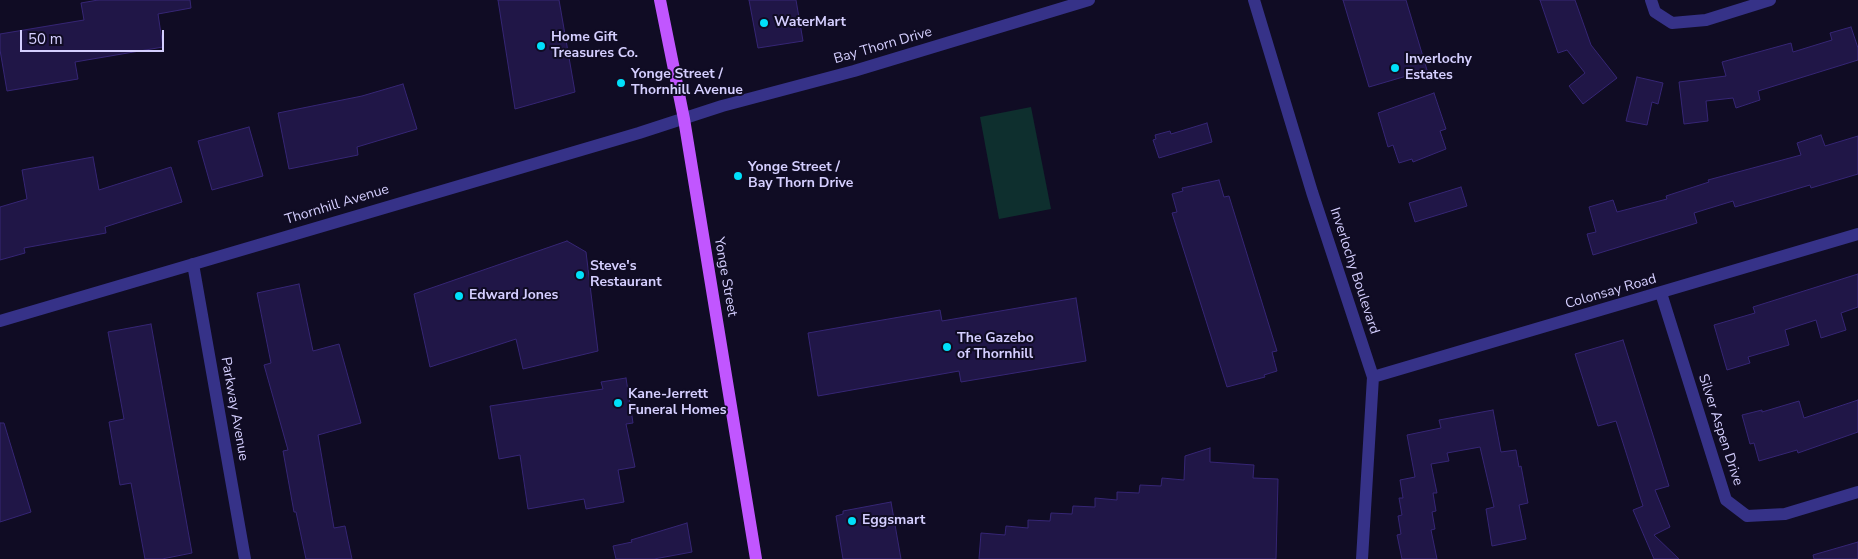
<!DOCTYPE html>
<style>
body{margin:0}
#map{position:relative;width:1858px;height:559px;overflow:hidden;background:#100c24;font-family:"Nunito Sans",sans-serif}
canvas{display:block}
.scale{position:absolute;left:20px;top:30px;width:144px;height:22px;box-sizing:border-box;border:2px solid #d5cfff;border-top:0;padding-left:6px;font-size:15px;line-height:18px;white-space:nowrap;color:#d5cfff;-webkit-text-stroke:4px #100c24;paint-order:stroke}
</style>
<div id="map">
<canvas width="1858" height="559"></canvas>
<div class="scale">50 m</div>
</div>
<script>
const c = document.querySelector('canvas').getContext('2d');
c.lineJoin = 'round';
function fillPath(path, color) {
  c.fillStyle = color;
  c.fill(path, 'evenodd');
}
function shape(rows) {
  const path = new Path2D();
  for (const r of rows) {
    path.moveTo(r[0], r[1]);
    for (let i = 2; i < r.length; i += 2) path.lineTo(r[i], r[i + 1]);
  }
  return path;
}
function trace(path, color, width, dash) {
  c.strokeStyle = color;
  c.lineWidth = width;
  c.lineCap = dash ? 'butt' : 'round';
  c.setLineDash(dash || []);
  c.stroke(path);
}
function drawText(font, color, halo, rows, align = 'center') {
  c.font = font + ' "Nunito Sans",sans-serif';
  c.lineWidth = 4;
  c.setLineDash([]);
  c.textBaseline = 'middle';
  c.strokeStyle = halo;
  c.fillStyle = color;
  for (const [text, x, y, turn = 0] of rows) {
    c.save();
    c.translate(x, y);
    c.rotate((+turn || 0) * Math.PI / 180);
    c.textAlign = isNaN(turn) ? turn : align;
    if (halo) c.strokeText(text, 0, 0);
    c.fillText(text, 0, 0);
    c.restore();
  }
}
fillPath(shape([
 [1031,107,1051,209,999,219,980,117]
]), '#0e2f2e');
const building = shape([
 [98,0,190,0,191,8,158,14,163,47,75,62,78,79,7,91,0,50,0,34,84,20,81,3,98,0],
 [498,0,559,0,575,92,515,109,498,0],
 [749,0,796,0,803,41,758,48,749,0],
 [1343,0,1406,0,1427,70,1369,87,1343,0],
 [1540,0,1575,0,1591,45,1617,78,1583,104,1569,86,1585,73,1567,50,1558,53,1540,0],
 [1851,27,1858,48,1858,60,1758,91,1760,100,1736,108,1733,98,1706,101,1708,121,1684,124,1679,82,1726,76,1722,62,1791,43,1793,52,1832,40,1830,33,1851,27],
 [1637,77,1663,83,1658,104,1652,102,1647,125,1626,121,1637,77],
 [403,84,417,129,357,147,358,155,289,169,278,113,362,96,403,84],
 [1434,93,1446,129,1440,131,1446,149,1413,162,1412,159,1399,163,1393,145,1388,147,1378,113,1434,93],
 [1207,123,1212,142,1159,158,1153,140,1156,139,1155,135,1170,131,1171,134,1207,123],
 [249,127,263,176,212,190,198,141,249,127],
 [1821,135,1825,146,1858,136,1858,174,1811,188,1810,185,1735,207,1733,201,1694,213,1697,223,1593,255,1587,234,1596,232,1589,207,1613,200,1617,212,1667,199,1666,196,1709,182,1708,180,1801,155,1797,143,1821,135],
 [93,157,99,190,171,167,182,202,105,227,106,233,24,248,25,253,0,260,0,207,27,199,22,170,93,157],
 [1219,180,1224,197,1229,196,1277,351,1272,352,1277,371,1264,375,1265,377,1227,387,1172,213,1177,212,1172,194,1183,191,1182,188,1219,180],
 [1461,187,1467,206,1415,222,1409,203,1461,187],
 [567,241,586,252,598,351,523,369,516,339,430,367,414,294,567,241],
 [1858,274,1858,307,1841,313,1846,330,1821,338,1816,320,1785,330,1789,345,1748,357,1750,363,1727,370,1714,325,1755,313,1753,307,1858,274],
 [299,284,313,351,339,344,361,423,318,435,334,528,345,526,352,559,306,559,296,512,294,512,283,451,288,450,264,365,271,363,257,293,299,284],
 [1076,298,1086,361,961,382,959,371,818,396,808,333,940,310,942,321,1076,298],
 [151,324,192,553,162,559,145,559,131,483,120,485,109,422,124,419,108,332,151,324],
 [1623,340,1669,486,1655,490,1670,527,1654,535,1679,559,1654,559,1633,510,1643,506,1616,421,1598,426,1575,354,1623,340],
 [626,378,633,423,626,424,635,467,618,470,624,502,586,509,584,499,528,509,520,455,499,459,490,406,603,389,601,382,626,378],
 [1858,400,1858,432,1798,453,1797,450,1759,461,1754,443,1750,444,1742,415,1762,410,1762,412,1799,401,1804,418,1858,400],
 [1493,410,1501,452,1516,450,1519,467,1521,466,1528,503,1519,505,1526,539,1492,546,1486,509,1494,507,1480,447,1447,453,1449,461,1431,464,1437,493,1433,493,1436,511,1432,512,1435,529,1431,530,1437,559,1402,559,1397,535,1401,534,1398,516,1402,515,1399,498,1403,498,1400,480,1415,477,1407,435,1441,428,1439,420,1493,410],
 [0,423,4,423,31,512,0,522,0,423],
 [1210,448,1210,462,1254,465,1253,478,1278,479,1276,559,979,559,981,533,1005,535,1006,526,1028,528,1028,520,1050,521,1051,513,1072,514,1073,506,1095,507,1095,498,1117,500,1117,492,1139,493,1140,485,1161,486,1162,478,1184,480,1185,456,1210,448],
 [891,502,901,559,843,559,836,516,843,514,843,511,891,502],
 [687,523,692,552,654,559,616,559,613,546,632,542,631,540,687,523],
 [1858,542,1858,559,1814,559,1813,555,1858,542]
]);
fillPath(building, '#201647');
trace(building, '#362675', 1);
trace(shape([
 [1254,0,1312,192,1373,377,1362,559],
 [1651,0,1655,12,1672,23,1706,20,1770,0],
 [193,264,245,559],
 [1661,293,1726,500,1747,516,1785,514,1858,492],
 [0,321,639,133,722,106,854,71,1089,0],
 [1373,377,1858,234]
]), '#363288', 12);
trace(shape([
 [660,0,684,119,756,559]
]), '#c156ff', 12);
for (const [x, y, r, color] of [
 [764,23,5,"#00e0fa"],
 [541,46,5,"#00e0fa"],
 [1395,68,5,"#00e0fa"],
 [621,83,5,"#00e0fa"],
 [738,176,5,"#00e0fa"],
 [580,275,5,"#00e0fa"],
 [459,296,5,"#00e0fa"],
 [947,347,5,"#00e0fa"],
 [618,403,5,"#00e0fa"],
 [852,521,5,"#00e0fa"]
]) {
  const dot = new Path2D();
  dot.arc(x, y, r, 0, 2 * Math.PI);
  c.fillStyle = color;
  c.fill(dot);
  trace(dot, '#100c24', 2);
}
drawText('bold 14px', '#d5cfff', '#100c24', [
 ["WaterMart",774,23],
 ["Home Gift",551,38],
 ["Treasures Co.",551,54],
 ["Inverlochy",1405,60],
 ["Estates",1405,76],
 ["Yonge Street /",631,75],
 ["Thornhill Avenue",631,91],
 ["Yonge Street /",748,168],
 ["Bay Thorn Drive",748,184],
 ["Steve's",590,267],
 ["Restaurant",590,283],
 ["Edward Jones",469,296],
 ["The Gazebo",957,339],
 ["of Thornhill",957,355],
 ["Kane-Jerrett",628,395],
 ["Funeral Homes",628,411],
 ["Eggsmart",862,521]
], 'left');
drawText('14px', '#d5cfff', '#100c24', [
 ["Bay Thorn Drive",883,46,-16],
 ["Thornhill Avenue",337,205,-17],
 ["Inverlochy Boulevard",1354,271,72],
 ["Yonge Street",725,277,80],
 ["Colonsay Road",1611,292,-16],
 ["Parkway Avenue",234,409,80],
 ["Silver Aspen Drive",1720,430,72]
]);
</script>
